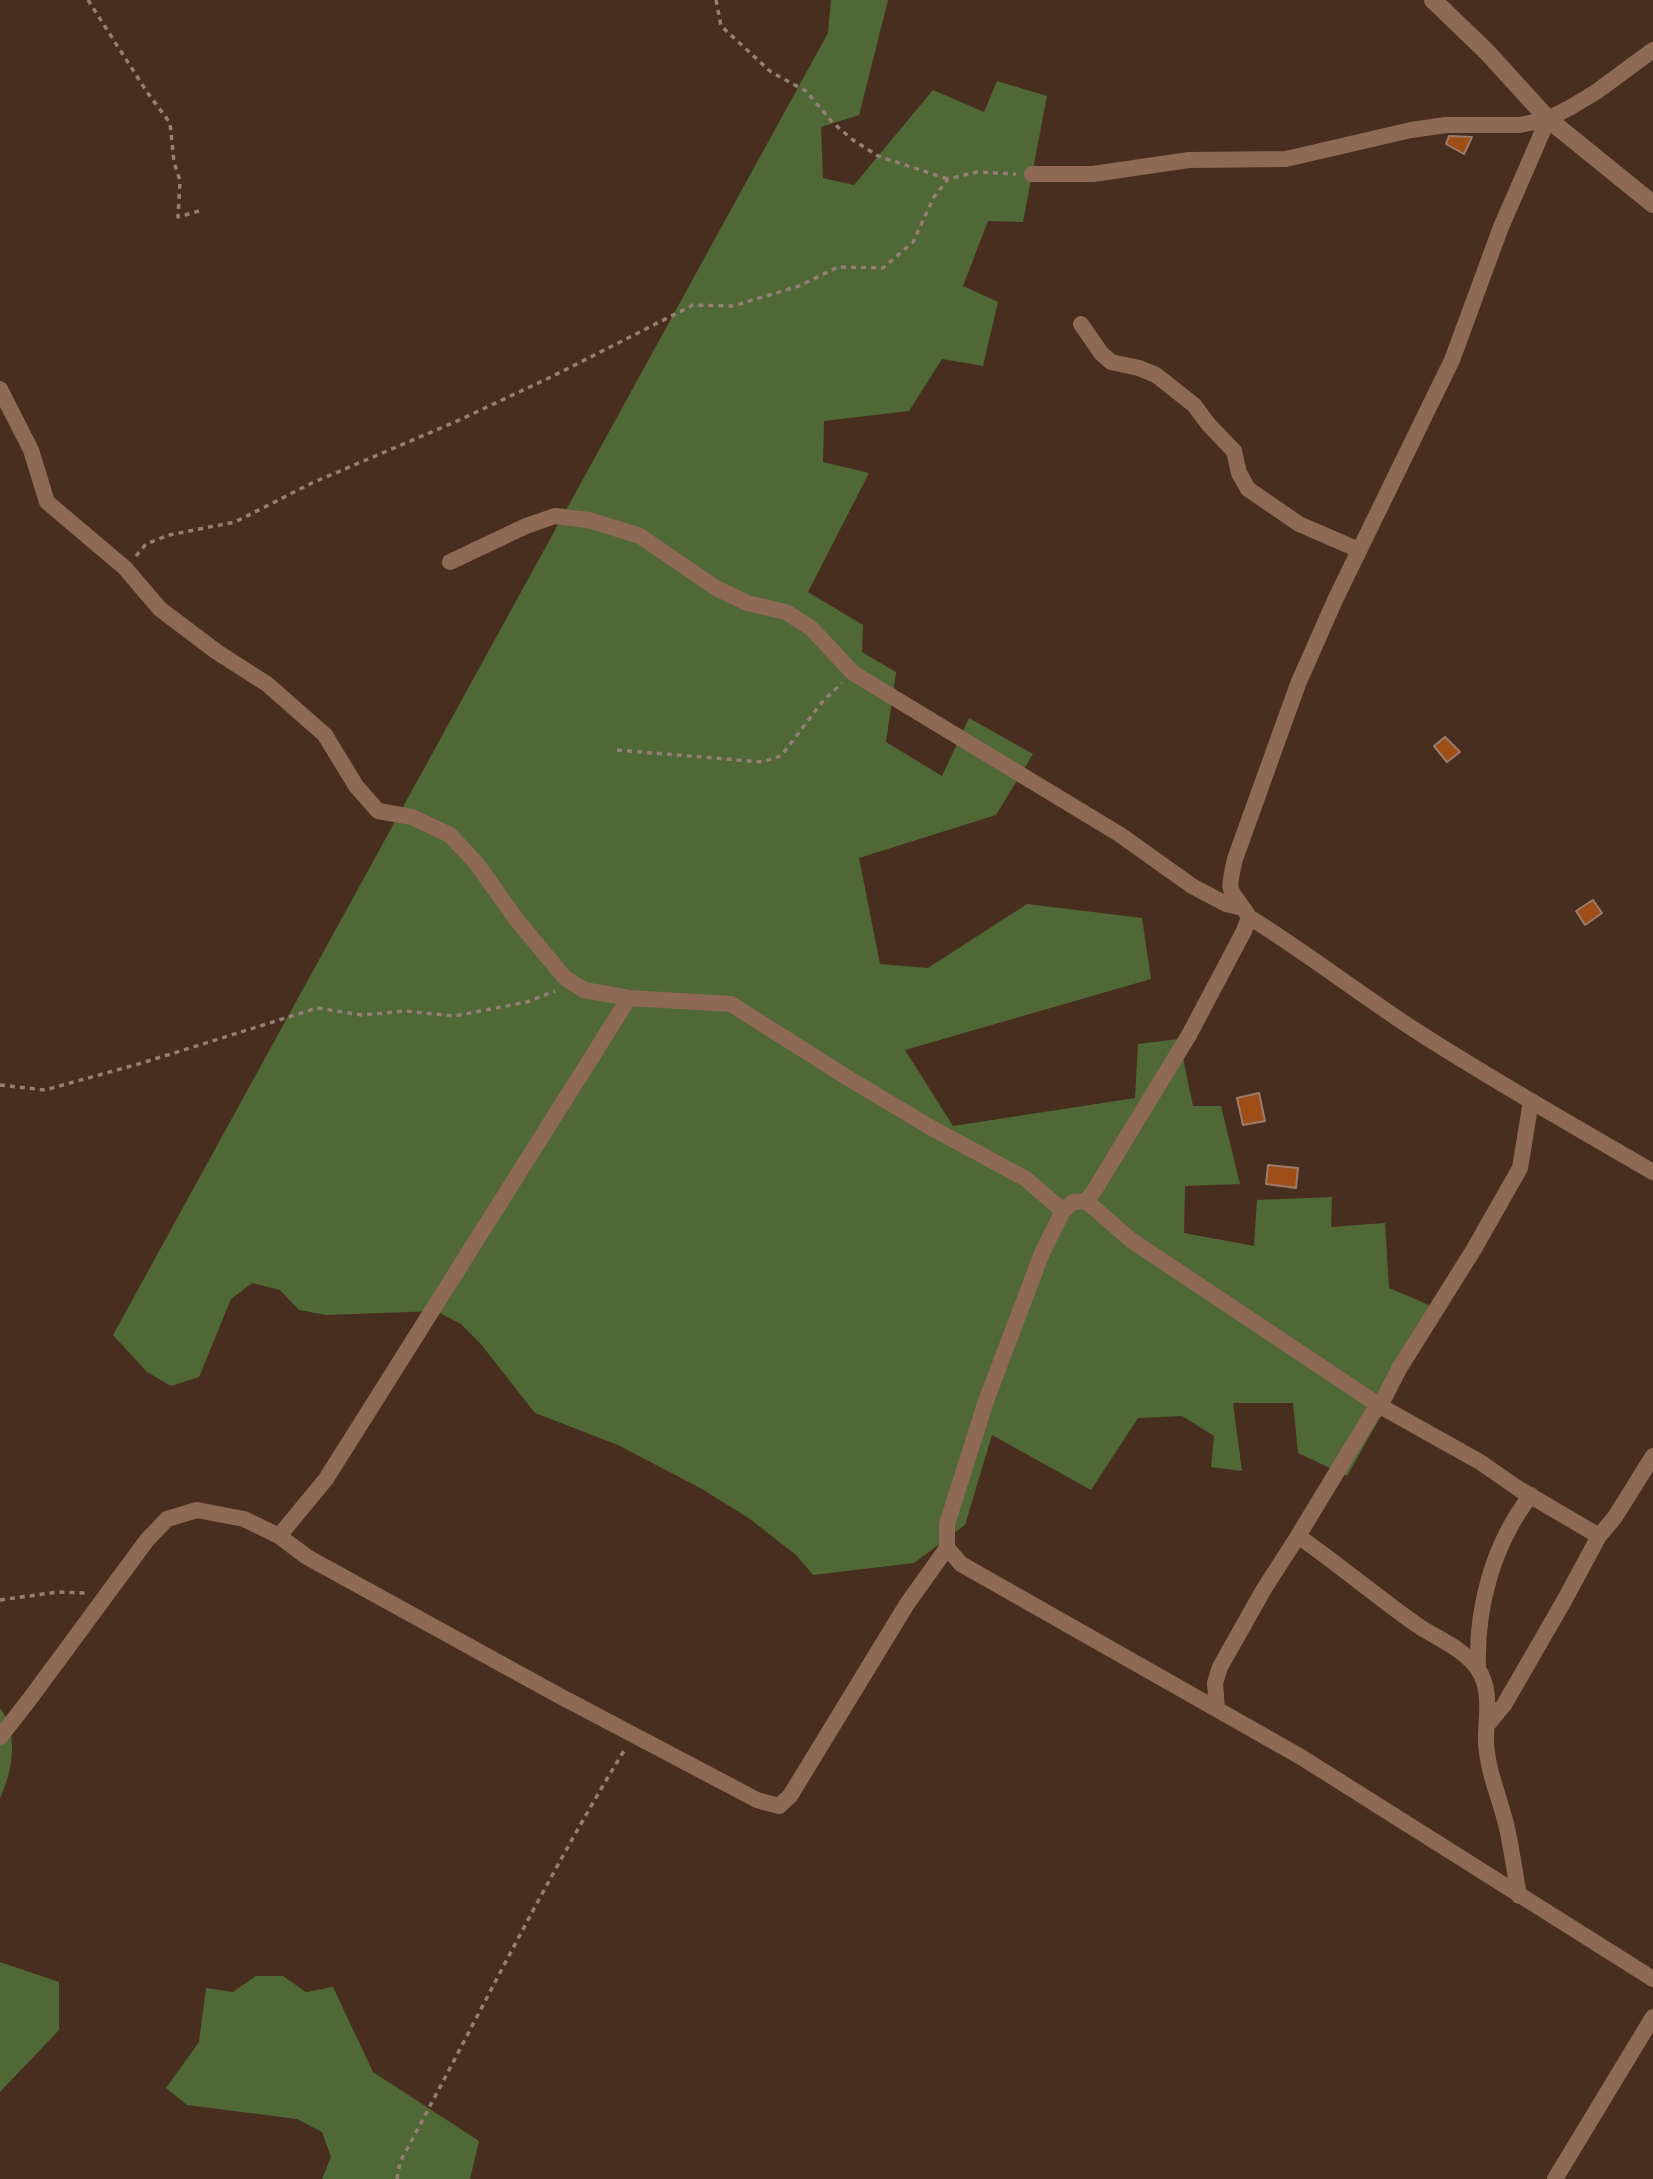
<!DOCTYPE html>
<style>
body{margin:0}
canvas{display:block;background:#482e1f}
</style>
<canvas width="1653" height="2179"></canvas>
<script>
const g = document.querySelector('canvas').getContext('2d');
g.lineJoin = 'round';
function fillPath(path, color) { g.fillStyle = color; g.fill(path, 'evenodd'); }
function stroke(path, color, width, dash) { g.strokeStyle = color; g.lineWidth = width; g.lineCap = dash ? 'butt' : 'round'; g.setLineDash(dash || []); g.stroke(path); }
const green = new Path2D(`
 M831,0h57l-29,115 -38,12 2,51 31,7 79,-95 51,22 13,-31 50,15 -24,126 -35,-1 -25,65 35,16 -15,64 -41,-7 -33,52 -85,10 -1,41 46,11 -61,119 55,33 -1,27 34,20 -10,70 56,34 27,-58 64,36 -37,61 -137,43 21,106 48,4 99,-64 115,14 9,61 -246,71 48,76 182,-28 3,-54 41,-5 14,67h28l19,78 -55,2 -1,47 70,13 3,-46 75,-3 -1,30 54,-4 4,65 52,22 -94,166 -49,-23 -5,-50h-60l9,68 -31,-4 3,-31 -32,-20 -44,2 -47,72 -99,-55 -27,90 -51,38 -101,12 -17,-20 -46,-36 -48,-30 -84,-44 -83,-32 -55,-70 -19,-19 -25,-13 -110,4 -27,-5 -19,-20 -28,-7 -21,16 -32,78 -28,9 -24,-14 -34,-37 715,-1302z
 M0,1708c19,24 13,63 0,90z
 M0,1962l59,20v48l-59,62z
 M256,1976h27l23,16 27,-5 40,85 106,69 -9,38h-148l9,-22 -9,-25 -25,-13 -110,-14 -21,-17 33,-46 7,-54 27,4z`);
const building = new Path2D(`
 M1449,136l23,1 -8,17 -18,-10z
 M1445,737l15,15 -13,10 -13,-16z
 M1593,900l9,13 -17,12 -9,-14z
 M1259,1093l6,28 -22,4 -6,-27z
 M1268,1165l30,3 -2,20 -30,-4z`);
const path = new Path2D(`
 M88,0l59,92 23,31 4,39 6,19 -2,36 21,-6
 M716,0l5,26 50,46 35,19 27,32 20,17 25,16 70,23
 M136,556l10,-12 23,-9 66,-13 77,-39 143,-61 96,-45 142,-72 40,1 66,-20 39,-19 45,1 30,-26 21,-45 14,-18 29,-7 39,2
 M617,750l145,12 19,-6 42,-55 19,-18
 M0,1085l45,5 97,-27 175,-55 45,7 43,-4 49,5 73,-14 28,-11
 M0,1600l58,-8 30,1
 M397,2179l3,-17c75,-138 143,-279 225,-413`);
const minor = new Path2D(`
 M1032,174h61l96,-14 97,-1 125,-29 35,-5h74l28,-6 23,-12 25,-15 57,-42
 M1081,324l20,29 10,9 28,6 17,7 38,30 15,20 25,26 5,22 9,16 51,35 60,26
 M0,389l31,61 16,52 78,66 35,41 57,43 50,32 58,51 31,51 22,25 34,6 38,18 27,29 39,55 49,59 19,12 45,8 102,6 117,74 82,49 96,52 37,32
 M450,562l76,-36 29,-10 34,4 51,16 76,52 31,15 39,9 25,16 42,45 266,161 73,52 34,18 17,4
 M1249,917c58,36 112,78 169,115 76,49 156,94 235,140
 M1086,1201l45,39 249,166 19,-37 75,-120 46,-81 11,-67
 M279,1536l47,-57 303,-481
 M1298,1536l74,-122 8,-8 100,56 39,27 80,47 16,-19 38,-61
 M947,1548l14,16 340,193 352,222
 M1478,1668c-2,-61 15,-124 53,-173
 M1217,1709l-2,-26 5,-16 44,-78 34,-53c40,28 78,60 119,89 19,13 46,23 60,43 14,18 10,46 9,67 -1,31 14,63 21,93 5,23 8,46 12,68
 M1489,1723l15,-18 60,-104 35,-65
 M0,1737l29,-37 118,-160 20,-21 30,-9 47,9 35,17 28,21 249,137 201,106 22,6 11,-10 117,-192 40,-56v-24l39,-123 56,-148 21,-42 10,-9 13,-1 8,-10 95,-156 55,-104 5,-14c-19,-31 -23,-19 -14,-58l63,-175 37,-84 117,-240 49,-133 47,-108
 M1555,2179l98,-162`);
const tertiary = new Path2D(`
 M1433,0l54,52 61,67 105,85`);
fillPath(green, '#4f6836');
fillPath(building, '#9e4e16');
stroke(building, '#9b7c6c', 2);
stroke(path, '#957e72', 3.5, [5, 5]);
stroke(minor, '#8e6955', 16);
stroke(tertiary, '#8e6955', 18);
</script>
